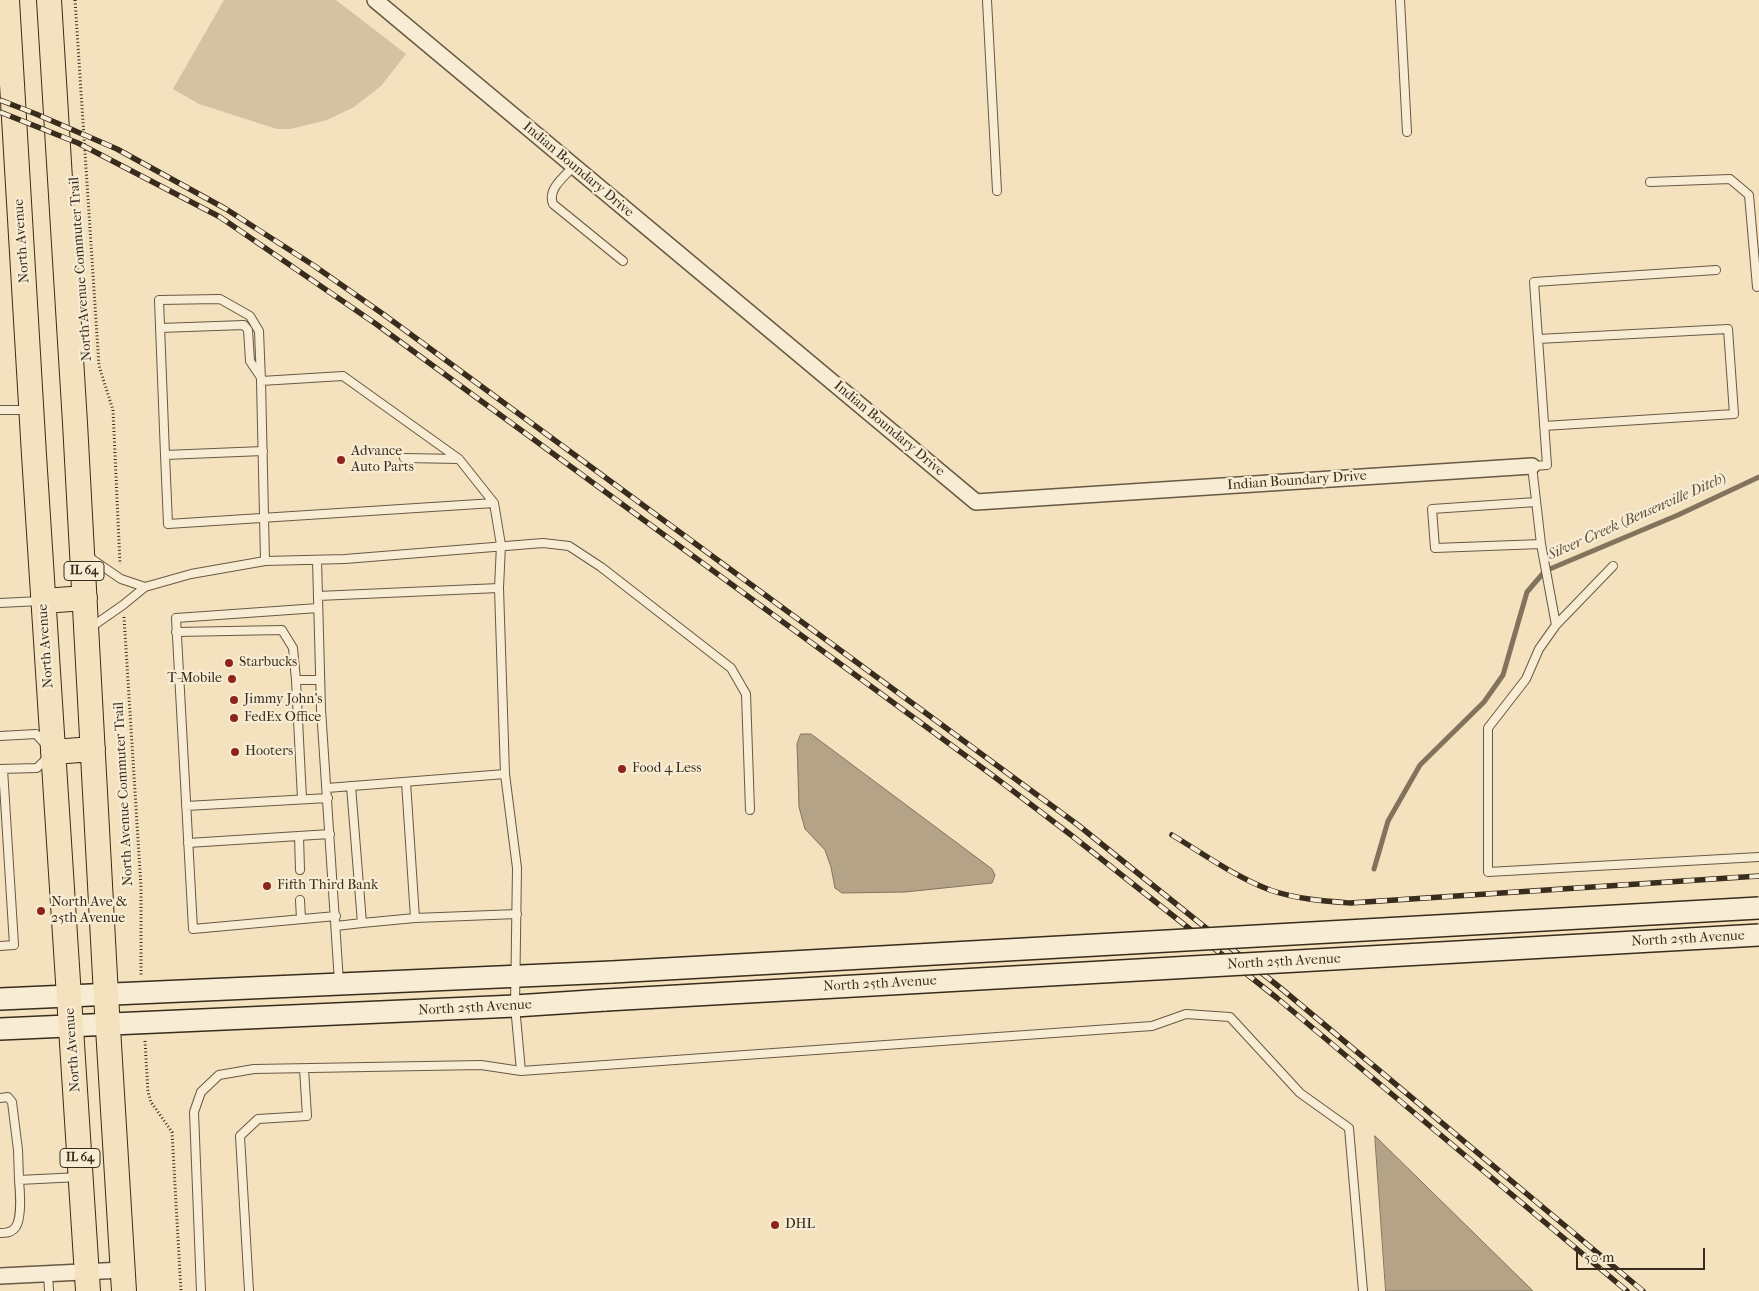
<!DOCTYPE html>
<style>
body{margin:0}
#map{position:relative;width:1759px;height:1291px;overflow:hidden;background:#f4e1bd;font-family:"IM FELL French Canon",serif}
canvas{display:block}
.scale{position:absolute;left:1576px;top:1248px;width:129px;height:22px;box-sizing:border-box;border:2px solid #382c1c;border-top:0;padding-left:6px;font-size:15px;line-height:18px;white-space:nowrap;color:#382c1c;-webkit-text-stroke:4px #f8ecd4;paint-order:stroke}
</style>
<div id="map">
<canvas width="1759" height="1291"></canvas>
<div class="scale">50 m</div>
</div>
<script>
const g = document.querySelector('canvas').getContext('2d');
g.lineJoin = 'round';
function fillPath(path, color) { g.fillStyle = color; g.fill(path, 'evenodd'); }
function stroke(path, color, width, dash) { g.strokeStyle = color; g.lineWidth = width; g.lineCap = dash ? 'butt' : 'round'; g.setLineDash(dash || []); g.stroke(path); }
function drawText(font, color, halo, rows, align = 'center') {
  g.font = font + ' "IM FELL French Canon",serif'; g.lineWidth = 4.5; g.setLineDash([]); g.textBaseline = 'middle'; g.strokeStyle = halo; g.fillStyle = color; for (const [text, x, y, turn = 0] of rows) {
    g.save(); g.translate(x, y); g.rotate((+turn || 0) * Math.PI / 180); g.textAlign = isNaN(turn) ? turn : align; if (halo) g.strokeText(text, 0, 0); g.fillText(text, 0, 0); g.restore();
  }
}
const green = new Path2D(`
 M224,0h112l70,54 -25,32 -27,21 -27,13 -37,9h-13l-78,-25 -26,-15z`);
const water = new Path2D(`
 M801,734h10l181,135 3,6 -3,8 -87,9 -63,1 -7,-5 -4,-21 -6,-17 -20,-21 -6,-22 -2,-63z
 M1375,1136l158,155h-147z`);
const stream = new Path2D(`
 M1374,869l14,-48 32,-56 64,-63 19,-27 24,-83 18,-21 133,-56 81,-38`);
const path = new Path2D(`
 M75,0l24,366 14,44 7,154
 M124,617l17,270v88
 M145,1041l3,51 3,10 21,30 9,159`);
const lane = new Path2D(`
 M987,0l10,191
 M1400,0l7,132
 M574,166c-10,11 -27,23 -21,38l70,57
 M1650,182l80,-3 19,16 8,92
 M160,328l84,-3 4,5 2,31 10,15
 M1538,339l190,-10 6,85 -190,12
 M0,410h27
 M263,451l-98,4 3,69 326,-21
 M165,455l-6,-155 61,-1 30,17 9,15 2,50
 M404,458l55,1
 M1536,502l-104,7 3,39 106,-4
 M86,555l35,24 24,8
 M317,560l4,149 18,273
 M265,561l-4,-180 82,-5 116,83 35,44 7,42 -2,43 6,186 12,94 -2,138 6,65 631,-45 34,-12 44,3 70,76 49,35 14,163
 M1613,566l-57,59 -17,24 -13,30 -38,49v144l271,-15
 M318,596l181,-8
 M0,603l40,-2
 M318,608l-142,10 17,311 143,-13
 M1556,625l-15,-81 -9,-78 15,-1 -13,-183 182,-12
 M90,628l33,-23 22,-18 46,-13 74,-13 80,-2 198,-16 26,3 32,21 130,101 15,26 4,116
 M176,632l106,-2 11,18 3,32 6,119
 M296,680h24
 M0,736l36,-2 12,13
 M0,769l37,-1 11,-11
 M406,782l9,136 102,-4
 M351,786l11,137 53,-5
 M327,788l178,-14
 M186,806l142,-8
 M299,836l1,34
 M188,843l142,-9
 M300,900l1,19
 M336,926l26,-3
 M0,946l14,-1 -11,-176
 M0,1098l8,-1 4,5 6,48 1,30 60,-3
 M0,1233c5,0 11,0 15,-5 7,-8 5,-37 4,-48
 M48,1274l1,17
 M201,1291l-7,-179 7,-20 18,-17 35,-6 227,-4 40,6
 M249,1291l-9,-155 18,-17 49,-3 -3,-47`);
const street = new Path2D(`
 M375,0l601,502 556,-36
 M0,1276l123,-6`);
const secondary = new Path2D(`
 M0,999l612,-27
 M0,1029l515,-23 91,-6`);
const primary = new Path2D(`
 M7,0l27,455 54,836
 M49,0l26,423 31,572 18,296
 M43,601l42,-3
 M53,752l40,-3`);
const rail = new Path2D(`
 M0,100l36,14 81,35 109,60 87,56 70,49 695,511 205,165 360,301
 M0,112l78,31 142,74 156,107 616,451 79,60 206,163 350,293
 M1172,835c32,19 63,42 98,55 26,9 54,11 80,13l409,-27`);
const secondaryBridge = new Path2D(`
 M612,972l1147,-64
 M606,1000l1153,-65`);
const markers = [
 [341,460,5,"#8f2418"],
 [229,663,5,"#8f2418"],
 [232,679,5,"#8f2418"],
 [234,700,5,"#8f2418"],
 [234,718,5,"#8f2418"],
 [235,752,5,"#8f2418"],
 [622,769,5,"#8f2418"],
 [267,886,5,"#8f2418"],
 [41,911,5,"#8f2418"],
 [775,1225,5,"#8f2418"]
];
const shields = [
 [84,571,40],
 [80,1158,40]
];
const shieldNames = [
 ["IL 64",84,571],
 ["IL 64",80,1158]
];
const streetNames = [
 ["Indian Boundary Drive",578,170,40],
 ["North Avenue",22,241,-94],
 ["North Avenue Commuter Trail",81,269,-94],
 ["Indian Boundary Drive",889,429,40],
 ["Indian Boundary Drive",1297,481,-4],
 ["North Avenue",46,646,-94],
 ["North Avenue Commuter Trail",124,794,-93],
 ["North 25th Avenue",1688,939,-3],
 ["North 25th Avenue",1284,962,-3],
 ["North 25th Avenue",880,984,-3],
 ["North 25th Avenue",475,1008,-3],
 ["North Avenue",73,1050,-94]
];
const poiNames = [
 ["Advance",351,452],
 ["Auto Parts",351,468],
 ["Starbucks",239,663],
 ["T-Mobile",222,679,"right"],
 ["Jimmy John's",244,700],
 ["FedEx Office",244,718],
 ["Hooters",245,752],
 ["Food 4 Less",632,769],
 ["Fifth Third Bank",277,886],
 ["North Ave &",51,903],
 ["25th Avenue",51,919],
 ["DHL",785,1225]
];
const waterNames = [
 ["Silver Creek (Bensenville Ditch)",1637,517,-24]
];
fillPath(green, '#d4c2a2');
fillPath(water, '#b4a386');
stroke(water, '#82735c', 1);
stroke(stream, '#82735c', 5);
stroke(lane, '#675944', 10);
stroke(street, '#675944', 18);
stroke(secondary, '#382c1c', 24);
stroke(primary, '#382c1c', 26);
stroke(path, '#382c1c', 3, [1, 2.5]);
stroke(lane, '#f8ecd4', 8);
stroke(street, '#f8ecd4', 15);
stroke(secondary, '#f8ecd4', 21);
stroke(primary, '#f4e1bd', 24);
stroke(rail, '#382c1c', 5.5);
stroke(rail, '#f8ecd4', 4, [11]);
stroke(secondaryBridge, '#382c1c', 24, []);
stroke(secondaryBridge, '#f8ecd4', 21);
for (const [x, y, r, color] of markers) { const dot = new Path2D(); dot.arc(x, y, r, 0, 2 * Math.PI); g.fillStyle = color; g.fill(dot); stroke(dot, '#f8ecd4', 2); }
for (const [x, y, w] of shields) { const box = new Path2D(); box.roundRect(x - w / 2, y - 9.5, w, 19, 4); g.fillStyle = '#f8ecd4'; g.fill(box); stroke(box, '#382c1c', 1); }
drawText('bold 12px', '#382c1c', null, shieldNames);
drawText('14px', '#382c1c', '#f8ecd4', streetNames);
drawText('14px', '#382c1c', '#f8ecd4', poiNames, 'left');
drawText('italic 15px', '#5d503c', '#f8ecd4', waterNames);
</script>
